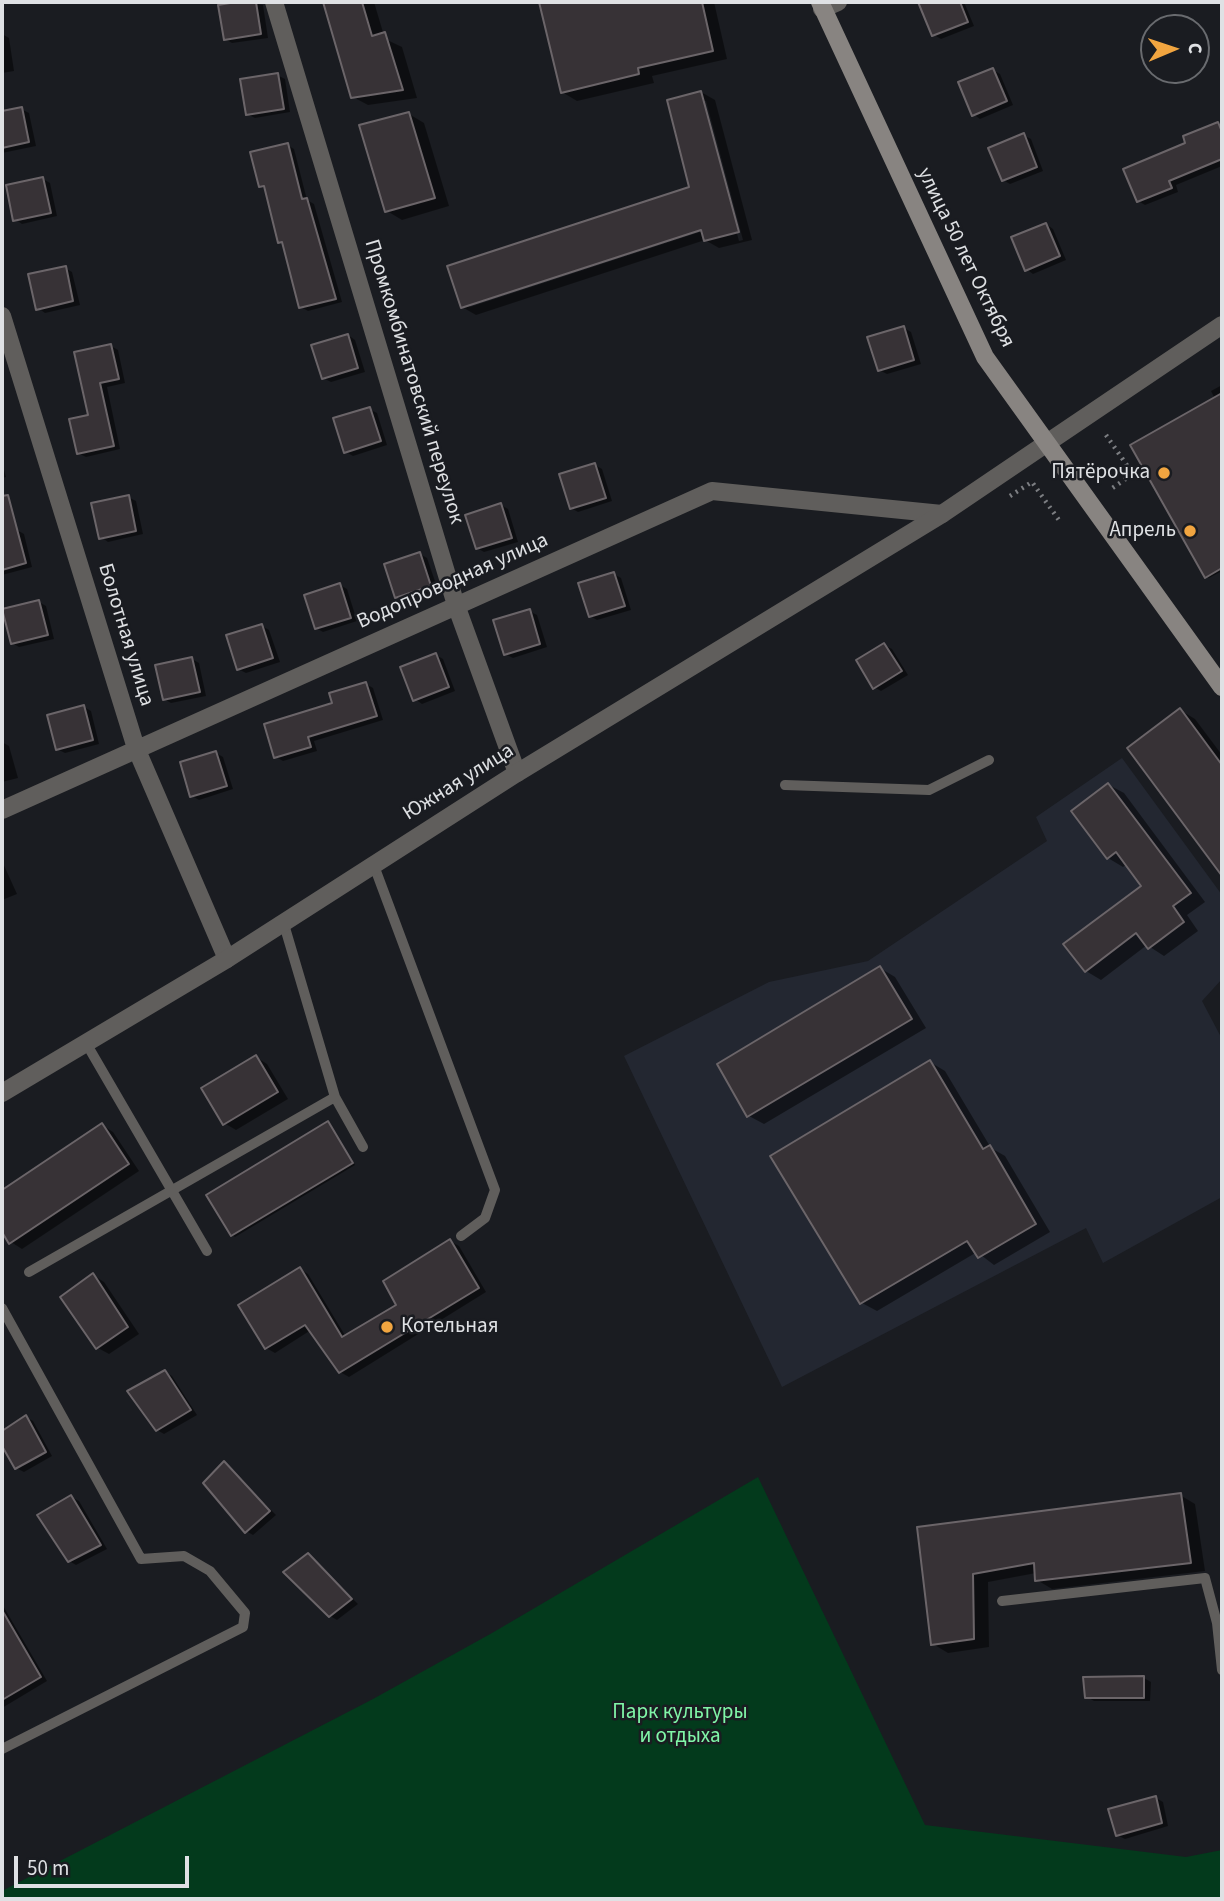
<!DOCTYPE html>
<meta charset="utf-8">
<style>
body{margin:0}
#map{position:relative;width:1224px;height:1901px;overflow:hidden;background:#1a1c21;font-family:"Source Sans 3",sans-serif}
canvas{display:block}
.frame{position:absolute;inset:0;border:4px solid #dfe1e4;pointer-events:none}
.north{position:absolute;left:1140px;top:14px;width:70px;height:70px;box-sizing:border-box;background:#1a1c21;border:2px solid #696b6f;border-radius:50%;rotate:88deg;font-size:19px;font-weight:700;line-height:28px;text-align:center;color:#dfe1e4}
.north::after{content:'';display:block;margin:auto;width:24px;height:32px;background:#f1a540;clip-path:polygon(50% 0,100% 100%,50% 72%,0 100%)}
.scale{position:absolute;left:14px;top:1856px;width:175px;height:32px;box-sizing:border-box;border:4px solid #dfe1e4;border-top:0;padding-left:9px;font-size:21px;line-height:24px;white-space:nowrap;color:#dfe1e4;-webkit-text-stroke:5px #1a1c21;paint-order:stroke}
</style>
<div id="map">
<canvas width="1224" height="1901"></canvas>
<div class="frame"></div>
<div class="north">С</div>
<div class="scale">50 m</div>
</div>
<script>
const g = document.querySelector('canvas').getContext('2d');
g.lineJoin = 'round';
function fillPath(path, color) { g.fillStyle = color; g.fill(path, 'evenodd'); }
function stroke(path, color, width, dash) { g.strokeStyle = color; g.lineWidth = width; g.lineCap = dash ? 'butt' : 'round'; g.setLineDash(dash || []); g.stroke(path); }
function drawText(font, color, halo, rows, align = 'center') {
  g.font = font + ' "Source Sans 3",sans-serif'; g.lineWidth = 5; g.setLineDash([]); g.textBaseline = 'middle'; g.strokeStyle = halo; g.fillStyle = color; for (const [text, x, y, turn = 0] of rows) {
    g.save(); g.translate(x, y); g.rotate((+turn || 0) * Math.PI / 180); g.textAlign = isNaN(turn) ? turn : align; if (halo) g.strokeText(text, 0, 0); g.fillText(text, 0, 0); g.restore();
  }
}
const built = new Path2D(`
 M1122,758l100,137v84l-20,22 20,38v158l-119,66 -17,-35 -304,159 -158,-331 145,-74 99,-21 179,-120 -11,-24z`);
const green = new Path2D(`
 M758,1477l167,348 261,32 36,-7v49h-1220v-8l371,-192 119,-66z`);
const shadow = new Path2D(`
 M247,2l16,3 5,33 -36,5 -7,-4 -5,-33z
 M325,2h49l11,37 17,8 15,51 -49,7 -15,-8z
 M541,2h173l13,57 -75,17 2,7 -77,18 -15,-9z
 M926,2h38l10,24 -33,13 -7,-4 -13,-31z
 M2,34l7,4 5,33 -12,2z
 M993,70l7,4 13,31 -33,14 -7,-5z
 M277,75l8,4 5,33 -35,6 -8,-4z
 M701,92l14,8 37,140 -33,8 -14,-8 -229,75 -14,-8 229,-119zM702,101h4l37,139 -4,1zM708,226l1,3 -239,78v-4z
 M21,109l8,4 7,33 -34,7v-40z
 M409,114l15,9 25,83 -47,14 -15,-9z
 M1218,124l4,2v40l-46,19 2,7 -33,13 -7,-4 50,-57z
 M1023,135l8,4 12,32 -33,13 -7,-4z
 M287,145l7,4 13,51 7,4 28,98 -34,9 -7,-4 -17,-63 -4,-3 -15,-52 -4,-3z
 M43,179l7,4 7,33 -35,8 -7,-5z
 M1046,224l7,5 13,31 -33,14 -7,-5z
 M65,268l7,4 8,33 -35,8 -7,-5z
 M904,328l7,4 10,32 -34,10 -8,-4z
 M348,335l7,5 10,32 -34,10 -8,-4z
 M111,346l7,4 7,33 -18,4 13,62 -34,8 -8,-4z
 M1222,385v186l-13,7 -3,-2 9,-177 -4,-8z
 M369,409l8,4 10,32 -34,11 -7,-4z
 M2,463l4,14 -4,1z
 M595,465l7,4 10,32 -34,11 -7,-4z
 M128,497l8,4 7,33 -35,8 -7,-5z
 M501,505l7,4 10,33 -34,10 -7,-4z
 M17,530l7,4 8,33 -30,8v-41z
 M420,554l7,4 11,32 -34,11 -8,-4z
 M614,574l7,4 10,32 -34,10 -7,-4z
 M340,585l7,4 10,32 -34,11 -7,-4z
 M39,602l7,4 8,33 -35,8 -7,-4z
 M529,611l8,4 10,32 -34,11 -8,-4z
 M262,626l7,4 11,32 -34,11 -8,-4z
 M884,645l8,4 16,26 -27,16 -7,-4z
 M436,655l7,4 12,32 -33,13 -7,-5z
 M192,659l7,4 7,33 -35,7 -7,-4z
 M366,684l7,4 10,32 -69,21 3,10 -34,10 -7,-4 59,-53z
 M84,707l7,4 8,33 -34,9 -8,-4z
 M1180,710l15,9 27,36v118l-93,-124z
 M2,742l7,4 9,32 -16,4z
 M216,753l7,4 10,32 -34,11 -7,-4z
 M1109,785l15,8 81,109 -18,13 11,16 -34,25 -17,-11 -46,35 -15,-9 57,-85 -16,-22 -4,3 -15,-9z
 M2,861l15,33 -15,6z
 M880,968l15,9 31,51 -162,96 -15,-8z
 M256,1057l11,7 21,35 -52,31 -12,-7z
 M930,1062l15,9 46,77 14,8 45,76 -56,33 -17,-13 -100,59 -15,-8z
 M328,1124l27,41 -120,72 -3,-2z
 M102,1125l11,7 26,39 -117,78 -11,-7 -9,-13v-37z
 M450,1241l9,5 27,46 -137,85 -9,-5 -29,-42 -36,23 -9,-5 34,-79 8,5 38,63 53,-32z
 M93,1275l11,7 35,52 -30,20 -11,-6 -36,-51z
 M165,1372l7,4 25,39 -33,19 -7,-4z
 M26,1417l7,4 19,35 -28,16 -8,-4 -14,-26v-9z
 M224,1463l52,52 -23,20 -7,-4z
 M1180,1495l15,9 10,67 -153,18 -15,-9 -1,-7 -48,9 1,65 -41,6 -15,-9 -14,-116z
 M71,1497l8,4 28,48 -31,16 -7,-4z
 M308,1555l50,49 -21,16 -7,-4z
 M2,1604l45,77 -45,27z
 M1144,1678l7,4 -1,19h-56l-7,-4z
 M1156,1798l7,4 5,24 -43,13 -8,-4z`);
const building = new Path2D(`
 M236,2h20l5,32 -37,6 -6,-35z
 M323,2h39l10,34 13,-4 18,58 -52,8z
 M539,2h163l11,49 -75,17 1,6 -78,19z
 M918,2h42l8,20 -36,14z
 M993,68l14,33 -35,15 -14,-34z
 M278,73l6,36 -38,6 -6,-36z
 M701,91l38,141 -35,9 -3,-11 -240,78 -14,-42 242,-79 -22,-87z
 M22,107l7,35 -27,6v-37z
 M409,112l26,86 -50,14 -26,-87z
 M1218,122l4,10v27l-53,22 3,7 -35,14 -14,-33 62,-26 -2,-7z
 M1024,133l13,34 -35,14 -14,-33z
 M288,143l14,56 5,-1 29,101 -37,9 -17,-66 -4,1 -14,-57 -5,1 -9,-35z
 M43,177l8,36 -38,8 -7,-36z
 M1046,223l14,33 -35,15 -14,-34z
 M66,266l7,35 -37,9 -8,-36z
 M904,326l10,34 -36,11 -11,-34z
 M348,334l10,34 -36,11 -11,-34z
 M111,344l8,35 -19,4 14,63 -37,8 -8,-35 19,-4 -14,-63z
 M1222,393v175l-17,10 -75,-133z
 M370,407l11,34 -37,12 -11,-35z
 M595,463l11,35 -36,11 -11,-35z
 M8,495l18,68 -24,7v-74z
 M129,495l7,36 -37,8 -8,-36z
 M501,503l11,35 -36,11 -11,-34z
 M420,552l11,34 -36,12 -11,-34z
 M614,572l11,34 -36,11 -11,-34z
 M340,583l11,35 -36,11 -11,-34z
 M39,600l9,35 -37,9 -9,-35z
 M530,609l10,35 -36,11 -11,-35z
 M262,624l11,34 -36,12 -11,-35z
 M884,643l18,28 -29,18 -17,-29z
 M436,653l13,34 -36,14 -13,-34z
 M192,657l8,35 -37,8 -8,-35z
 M366,682l11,34 -69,21 3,10 -37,11 -10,-34 68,-21 -3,-10z
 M84,705l9,35 -37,10 -9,-35z
 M1180,708l42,57v111l-95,-128z
 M216,751l11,35 -37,11 -10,-35z
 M1108,783l83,110 -18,13 11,16 -36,27 -12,-16 -51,39 -22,-28 78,-58 -25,-34 -9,7 -36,-48z
 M880,966l32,53 -165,98 -30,-53z
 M256,1055l22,37 -55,33 -22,-37z
 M930,1060l53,89 7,-4 46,79 -58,34 -11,-17 -107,63 -90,-148z
 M328,1121l25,42 -122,73 -25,-41z
 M102,1123l27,41 -120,80 -7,-12v-42z
 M450,1239l29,49 -140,85 -34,-48 -40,24 -27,-44 62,-38 42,70 54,-32 -13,-24z
 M93,1273l35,54 -32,22 -36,-52z
 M165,1370l26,40 -35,21 -29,-40z
 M26,1415l20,37 -31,17 -13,-23v-15z
 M224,1461l46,50 -25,22 -42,-50z
 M1181,1493l10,70 -156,18 -1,-18 -61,11 1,65 -43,6 -14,-118z
 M71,1495l30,50 -33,17 -31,-47z
 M308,1553l44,46 -23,18 -46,-45z
 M2,1610l39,67 -39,23z
 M1144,1676v22h-59l-2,-21z
 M1156,1796l6,27 -46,13 -8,-27z`);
const path = new Path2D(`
 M1106,435l27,39 -22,15
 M1010,496l22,-14 29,41`);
const service = new Path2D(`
 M785,785l144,5 60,-30
 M373,863l122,327 -10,28 -24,18
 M283,921l52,176 28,50
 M86,1043l121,208
 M29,1272l306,-175
 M2,1308l139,251 43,-3 26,15 35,42 -2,14 -241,122
 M1002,1601l203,-23 12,45 5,47`);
const minor = new Path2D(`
 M274,2l182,603 61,168
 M822,9l16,-7
 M2,316l134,432 91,211
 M1047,443l175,-118
 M2,810l710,-319 230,23`);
const tertiary = new Path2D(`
 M2,1093l225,-134 290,-186 425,-259 105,-71`);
const secondary = new Path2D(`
 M820,2l165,355 237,330`);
const markers = [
 [1164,473,7,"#f1a540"],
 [1190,531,7,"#f1a540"],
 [387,1327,7,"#f1a540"]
];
const streetNames = [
 ["улица 50 лет Октября",965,258,64],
 ["Промкомбинатовский переулок",413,382,73],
 ["Водопроводная улица",453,582,-24],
 ["Болотная улица",125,635,73],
 ["Южная улица",459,783,-32]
];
const poiNames = [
 ["Пятёрочка",1150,473],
 ["Апрель",1176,531],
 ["Котельная",401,1327,"left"]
];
const parkNames = [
 ["Парк культуры",680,1713],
 ["и отдыха",680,1737]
];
fillPath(built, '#232731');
fillPath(green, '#033a1c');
fillPath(shadow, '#0007');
fillPath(building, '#373236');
stroke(building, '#6b6569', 2);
stroke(path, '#7c7e82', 4.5, [2, 5]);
stroke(service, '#605e5c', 10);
stroke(minor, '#605e5c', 18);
stroke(tertiary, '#605e5c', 18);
stroke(secondary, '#888481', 18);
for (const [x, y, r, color] of markers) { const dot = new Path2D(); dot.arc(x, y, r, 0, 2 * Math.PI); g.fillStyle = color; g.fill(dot); stroke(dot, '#1a1c21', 2.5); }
drawText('21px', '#dfe1e4', '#1a1c21', streetNames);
drawText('21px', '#dfe1e4', '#1a1c21', poiNames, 'right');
drawText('21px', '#80f6a8', '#1a1c21', parkNames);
</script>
